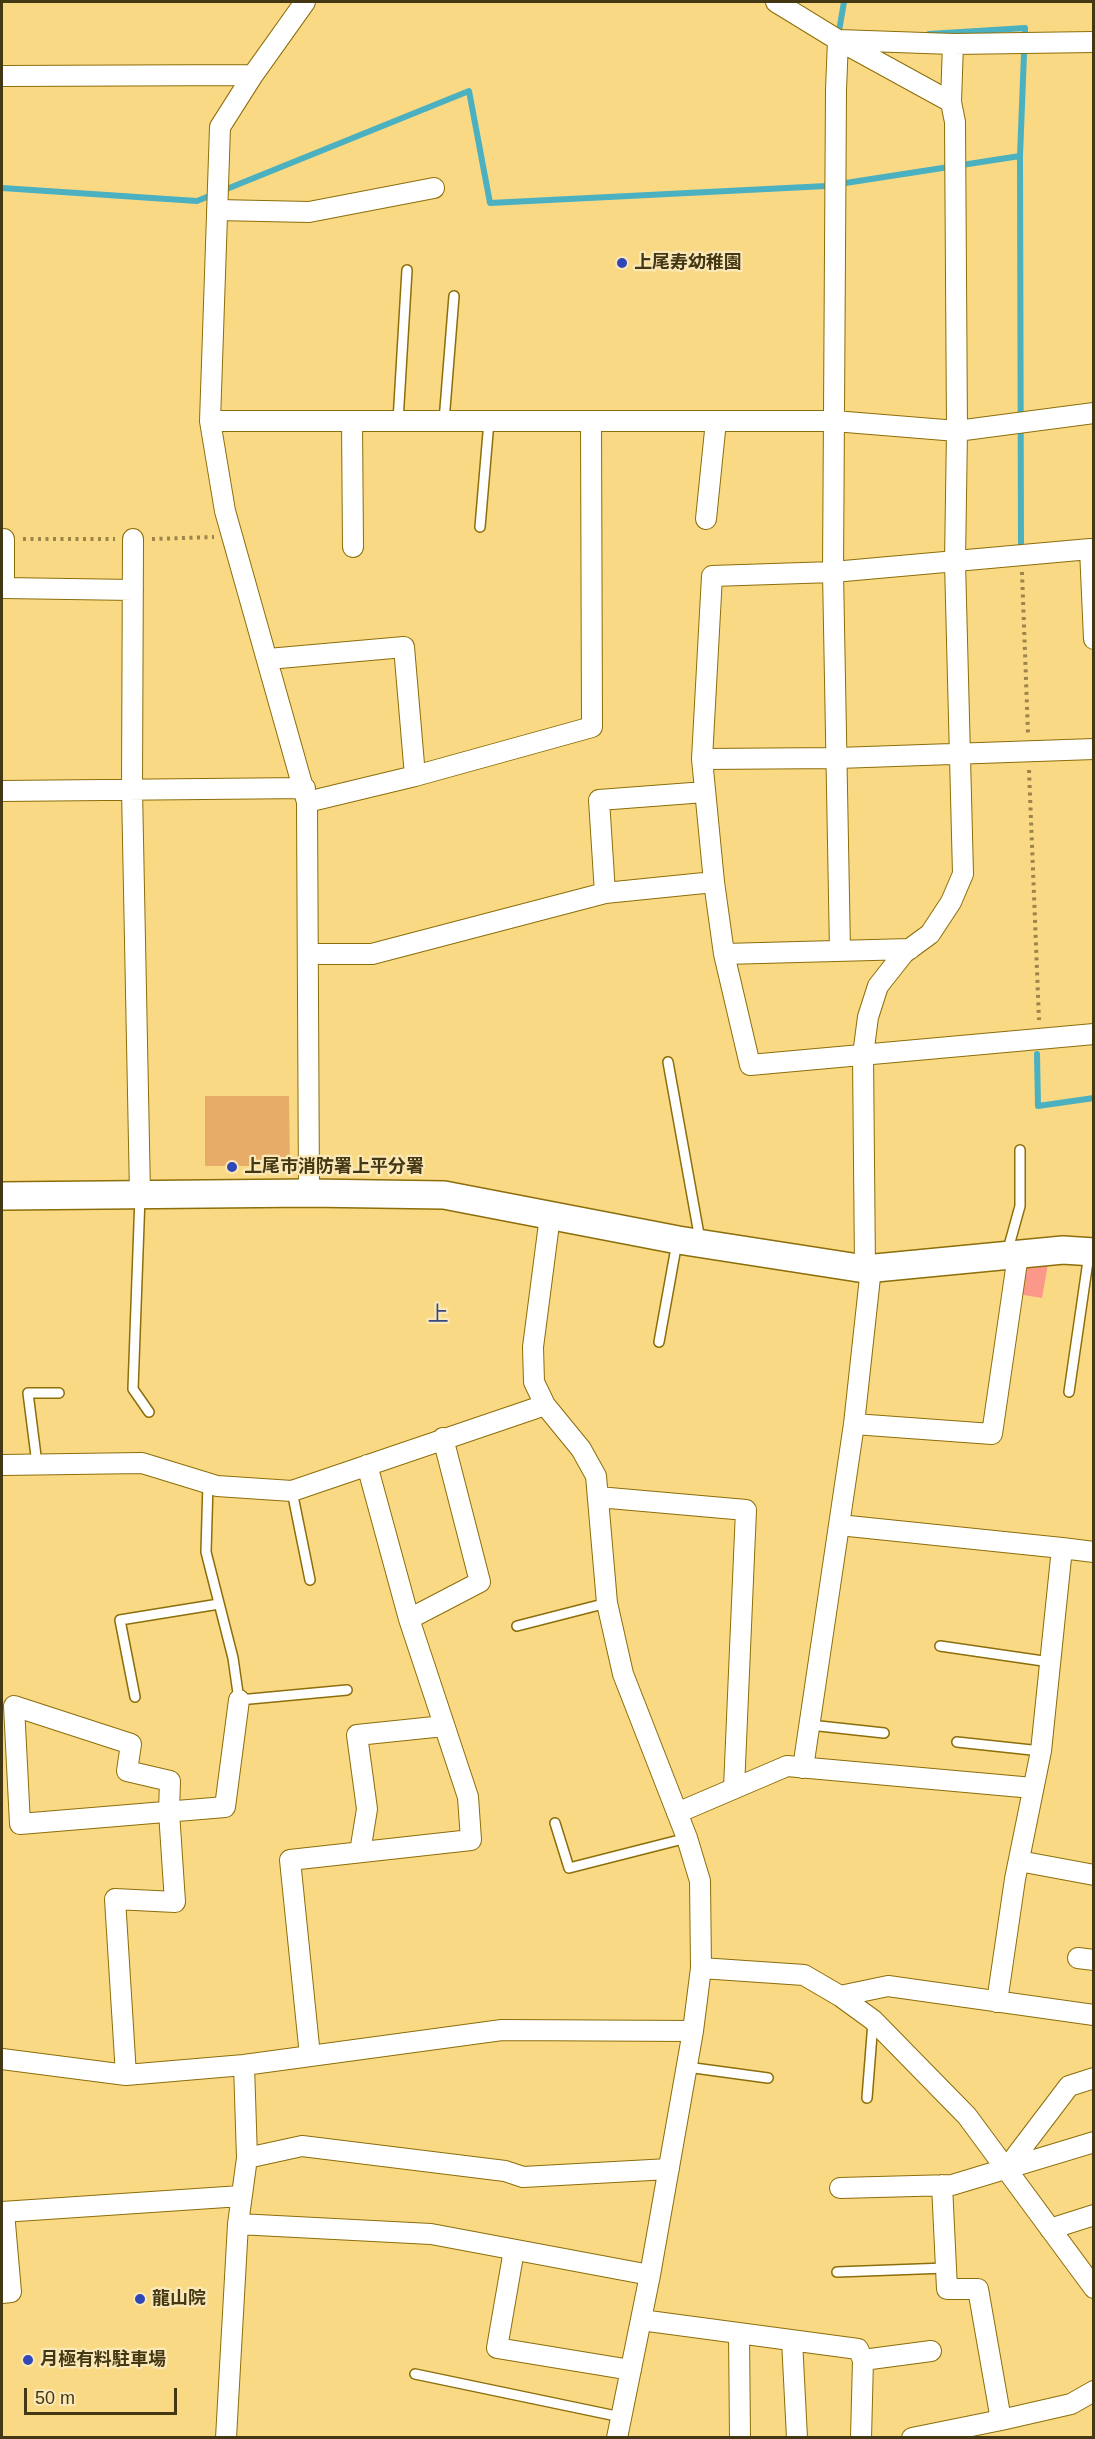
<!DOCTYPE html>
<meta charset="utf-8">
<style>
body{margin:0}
#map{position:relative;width:1095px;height:2439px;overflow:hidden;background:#fad985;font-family:Helvetica,sans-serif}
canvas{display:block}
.frame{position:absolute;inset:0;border:3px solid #443713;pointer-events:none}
.scale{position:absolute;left:24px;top:2388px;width:153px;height:27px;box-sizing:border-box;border:3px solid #443713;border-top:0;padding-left:8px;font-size:18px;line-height:21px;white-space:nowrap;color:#443713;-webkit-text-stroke:4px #fbe8b8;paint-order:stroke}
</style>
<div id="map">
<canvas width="1095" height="2439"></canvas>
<div class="frame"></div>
<div class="scale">50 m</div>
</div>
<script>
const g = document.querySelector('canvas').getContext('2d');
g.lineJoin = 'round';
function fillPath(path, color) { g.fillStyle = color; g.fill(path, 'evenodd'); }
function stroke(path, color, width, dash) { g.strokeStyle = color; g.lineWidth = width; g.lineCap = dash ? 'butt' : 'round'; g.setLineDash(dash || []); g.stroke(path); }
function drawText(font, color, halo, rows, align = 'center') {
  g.font = font + ' Helvetica,"Noto Sans JP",sans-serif'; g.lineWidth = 4.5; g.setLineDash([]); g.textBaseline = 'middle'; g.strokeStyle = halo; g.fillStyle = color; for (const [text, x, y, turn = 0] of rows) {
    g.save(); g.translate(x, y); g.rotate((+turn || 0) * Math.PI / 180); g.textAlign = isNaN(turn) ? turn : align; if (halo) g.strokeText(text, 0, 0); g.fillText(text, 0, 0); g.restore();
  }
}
const green = new Path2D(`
 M1050,1252l-8,46 -31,-5 7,-38z`);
const stream = new Path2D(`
 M929,34l96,-6 -5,128 1,396
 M838,37l6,-35
 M2,188l195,13 272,-110 21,112 336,-17 194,-30
 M1037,1054l1,52 56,-8`);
const building = new Path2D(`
 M205,1096h84l1,70h-85z`);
const path = new Path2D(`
 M23,539h92
 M152,539l62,-2
 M1022,572l6,161
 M1029,770l10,250`);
const lane = new Path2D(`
 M398,421l9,-151
 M444,421l10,-125
 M480,527l9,-106
 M668,1062l32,178
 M140,1196l-7,193 16,23
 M1007,1253l13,-47v-56
 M659,1342l18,-100
 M1069,1392l20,-138
 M37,1464l-9,-71h31
 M208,1483l-2,69 27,106 6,42 108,-10
 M292,1491l18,89
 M517,1626l90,-23
 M940,1646l110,16
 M135,1697l-15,-77 99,-16
 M810,1725l74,8
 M957,1742l84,9
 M555,1823l14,45 118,-30
 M687,2067l81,11
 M867,2098l6,-76
 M837,2272l109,-4
 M415,2374l206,43`);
const street = new Path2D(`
 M305,2l-52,73 -33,52 -10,294 15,90 82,291 2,391
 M776,2l62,38 113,62 4,20 2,309 -2,131 8,312 -12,28 -21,32 -26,19 -26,33 -10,31 -5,38 2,214
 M2,76l251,-1
 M951,102l2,-58
 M217,210l92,2 125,-24
 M210,421h624l123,10 137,-18
 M352,421l1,126
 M706,519l10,-98
 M4,539v49l129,2
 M133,539l-1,250 8,405
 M1090,549l-257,23 -121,4 -10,183 12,123 10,72 26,111 344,-31
 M1090,549l4,90
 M268,659l136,-12 11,129
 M702,759l136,-1 256,-9
 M2,791l303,-3
 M307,802l108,-26 177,-49 -1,-306
 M605,893l-6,-93 106,-8
 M840,951l-7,-379 3,-482 2,-50 115,4 141,-2
 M308,954h64l233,-61 109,-11
 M724,954l186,-5
 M550,1216l-17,131 1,35 11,23 36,44 15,27 11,127 16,71 64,164 13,43 1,87 -8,63 -43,244 -33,163
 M854,1424l138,10 26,-179
 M2,1465l140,-2 75,23 75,5 253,-86
 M598,1497l148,13 -12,278
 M839,1525l223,23
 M409,1619l71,-37 -37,-144
 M803,1768l51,-344 17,-156
 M677,1813l110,-47 246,22
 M360,1852l7,-43 -10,-74 87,-9
 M1019,1861l75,14
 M1078,1958l16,2
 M701,1968l103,7 36,21 33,24 94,96 127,172
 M840,1996l48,-10 206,29
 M997,2002l18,-123 26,-128 21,-203 32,4
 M310,2056l-20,-196 181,-20 -3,-43 -59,-178 -42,-154
 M2,2059l124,16 118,-10 258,-35 191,1
 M126,2075l-11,-176 60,3 -6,-90 1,-31 -43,-10 4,-27 -117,-38 6,118 205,-17 14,-107
 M247,2158l55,-12 203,25 18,6 146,-8
 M1006,2169l63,-83 25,-8
 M942,2185l5,104h31l23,131 70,-16 23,-13
 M840,2188l112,-3 142,-43
 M2,2212l239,-16
 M238,2224l193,10 219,41
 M1050,2229l44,-14
 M514,2250l-17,98 134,22
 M2,2293l9,-1 -7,-80
 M641,2320l217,29 5,11 68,-9
 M739,2333l1,105
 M792,2340l5,98
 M226,2438l12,-214 9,-66 -3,-93
 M861,2438l2,-78
 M912,2438l89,-18`);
const secondary = new Path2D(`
 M2,1196l307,-3 135,2 234,45 187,29 198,-19 31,2`);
const markers = [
 [622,263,6,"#3047b8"],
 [232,1167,6,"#3047b8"],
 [140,2299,6,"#3047b8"],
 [28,2360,6,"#3047b8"]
];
const poiNames = [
 ["上尾寿幼稚園",634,263],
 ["上尾市消防署上平分署",244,1167],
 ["龍山院",152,2299],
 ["月極有料駐車場",40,2360]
];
const quarterNames = [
 ["上",438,1315]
];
fillPath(green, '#fc988a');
stroke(stream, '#4bb0c0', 6);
fillPath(building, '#e7ac68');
stroke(lane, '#8c6e0a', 12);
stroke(street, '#8c6e0a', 22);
stroke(secondary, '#8c6e0a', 30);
stroke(path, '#9c854a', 4, [3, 4.5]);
stroke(lane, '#fff', 9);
stroke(street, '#fff', 20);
stroke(secondary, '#fff', 27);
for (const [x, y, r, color] of markers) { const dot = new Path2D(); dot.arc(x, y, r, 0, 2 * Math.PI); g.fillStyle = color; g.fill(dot); stroke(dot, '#fbe8b8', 2); }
drawText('bold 18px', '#443713', '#fbe8b8', poiNames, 'left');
drawText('21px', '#374983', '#fbe8b8', quarterNames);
</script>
